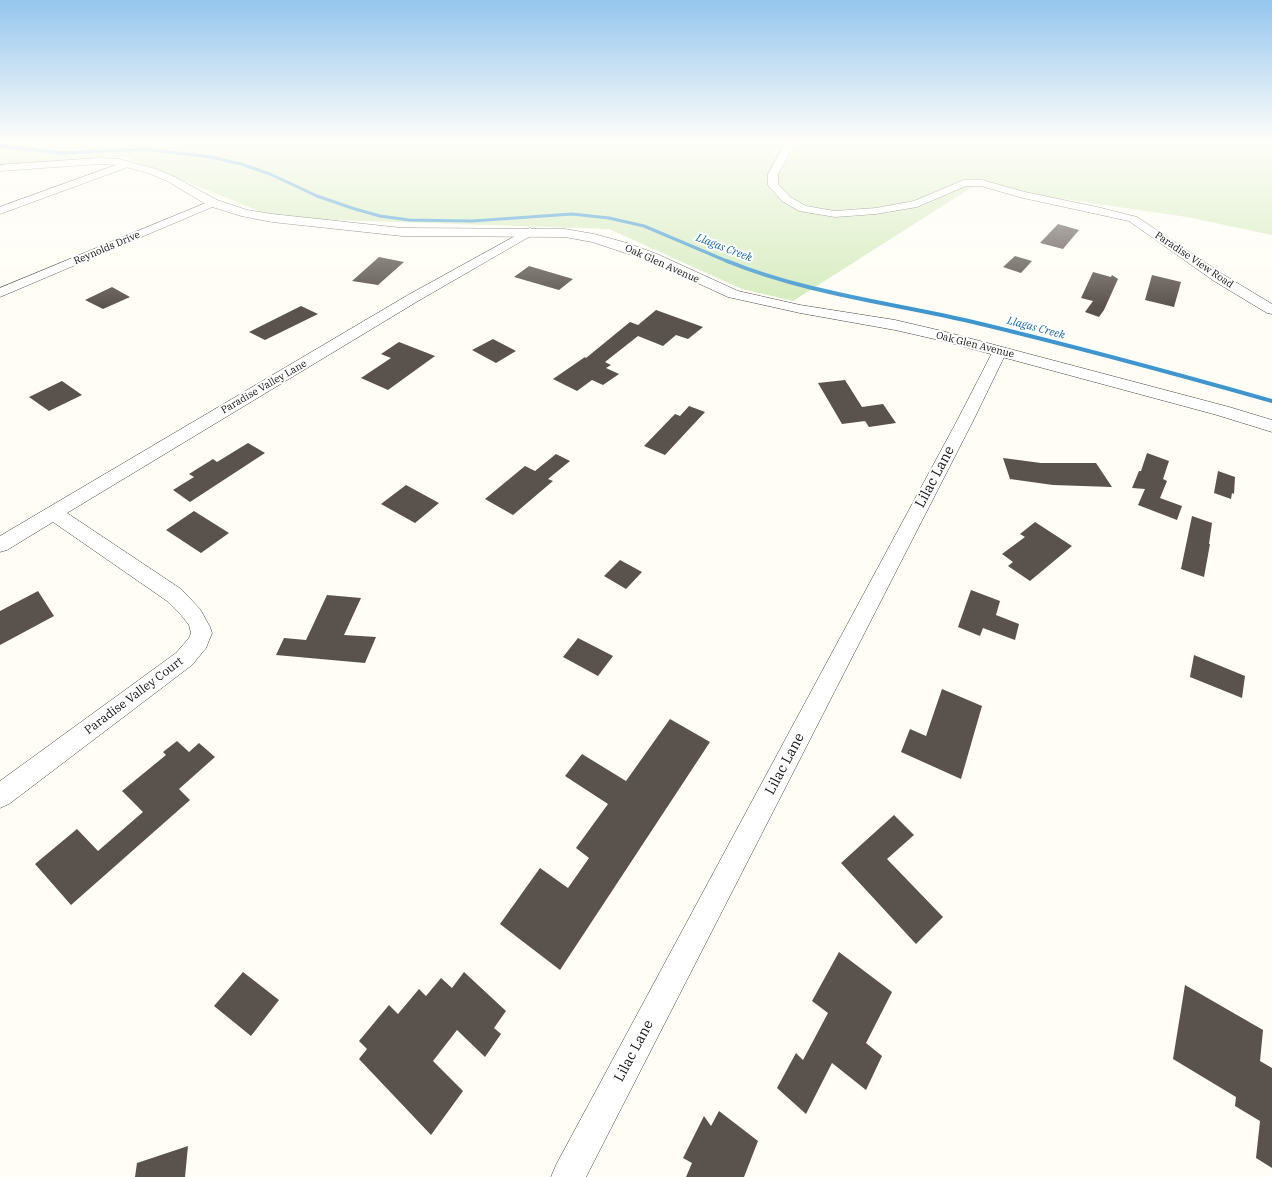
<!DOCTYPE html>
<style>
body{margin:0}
canvas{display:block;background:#fffdf5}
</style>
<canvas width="1272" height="1177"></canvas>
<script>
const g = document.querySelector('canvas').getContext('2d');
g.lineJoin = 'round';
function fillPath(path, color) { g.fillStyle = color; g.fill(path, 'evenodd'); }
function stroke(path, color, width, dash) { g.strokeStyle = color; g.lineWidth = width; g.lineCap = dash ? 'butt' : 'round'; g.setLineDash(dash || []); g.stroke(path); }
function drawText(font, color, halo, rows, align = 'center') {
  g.font = font + ' "IBM Plex Serif",serif'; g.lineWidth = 4; g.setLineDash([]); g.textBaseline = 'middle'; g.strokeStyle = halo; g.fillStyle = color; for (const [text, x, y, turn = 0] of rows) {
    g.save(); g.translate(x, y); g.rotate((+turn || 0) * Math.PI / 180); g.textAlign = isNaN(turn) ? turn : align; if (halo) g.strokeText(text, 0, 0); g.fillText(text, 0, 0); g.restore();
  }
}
const green = new Path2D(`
 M0,142h1272v93l-85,-18 -213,-31 -181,115 -51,-12 -133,-60 -333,-11 -151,-61 -125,7z`);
const streamFar1 = new Path2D(`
 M0,146l62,7 82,-4 67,8 30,7 29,10 47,22 38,13 25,7 29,4 63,1 100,-7 37,4 35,8 85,36`);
const stream = new Path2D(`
 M727,261c78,32 164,42 246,61 100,24 200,51 299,79`);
const building = new Path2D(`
 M1058,224l21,6 -16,19 -23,-6z
 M1015,256l17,5 -11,12 -18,-6z
 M379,257l25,5 -26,23 -26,-4z
 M529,266l44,13 -14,11 -45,-13z
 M1093,272l18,5 1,-2 6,4 -14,31 -5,7 -14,-5 8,-11 -12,-3z
 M1152,275l29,7 -7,25 -29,-7z
 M112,287l18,10 -27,12 -18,-9z
 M301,306l17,8 -53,26 -16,-8z
 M656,310l47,17 -15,12 -12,-4 -13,11 -25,-10 -33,26 6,3 -5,3 13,6 -16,11 -11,-5 -15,11 -24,-12 32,-22 1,1 44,-36 8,3z
 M493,339l23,12 -20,12 -24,-13z
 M399,342l36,14 -47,34 -27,-12 30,-20 -10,-4z
 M845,380l17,27 21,-3 13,19 -27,4 -4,-6 -23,3 -24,-41z
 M62,381l20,14 -33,16 -20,-14z
 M689,406l16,6 -40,43 -21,-9 31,-32 5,2z
 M248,443l17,10 -75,49 -17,-12 21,-13 -5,-3 24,-15 4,3z
 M1147,453l22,8 -6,18 4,2 -7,17 22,8 -5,14 -39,-15 7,-16 -13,-1 7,-17h2z
 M556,454l14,7 -22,18 5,2 -40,34 -28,-16 40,-33 10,5z
 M1003,458l38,5h55l16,24 -59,-2 -43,-6z
 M1218,471l17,6 -1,17 -2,-1 -1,6 -17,-6z
 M406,485l33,18 -24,20 -34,-19z
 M194,511l35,22 -28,20 -35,-23z
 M1192,516l20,7 -3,21h1l-6,33 -23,-8z
 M1035,522l37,24 -42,35 -22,-15 5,-4 -11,-8 23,-17 -5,-3z
 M620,560l22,12 -16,17 -22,-13z
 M971,590l29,11 -4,14 23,9 -4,16 -32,-12 -3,8 -22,-9z
 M38,591l16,25 -54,29v-34z
 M327,595l34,3 -17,37 32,2 -11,26 -89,-8 8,-17 22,2z
 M578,638l35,18 -15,20 -35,-19z
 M1194,655l51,21 -3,22 -52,-21z
 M942,689l40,17 -21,73 -60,-27 9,-23 16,7z
 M670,719l40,23 -150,228 -60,-46 40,-56 28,20 21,-30 -13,-10 32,-44 -43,-28 17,-22 44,27z
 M177,741l12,11 10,-9 16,14 -36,32 11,11 -119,105 -36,-41 42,-35 21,22 45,-39 -21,-21 44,-36 -3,-3z
 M894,815l20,20 -27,24 56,58 -27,27 -75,-81z
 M839,952l53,40 -26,51 16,13 -16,34 -34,-27 -26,51 -29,-26 19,-35 7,7 25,-47 -16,-12z
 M243,972l36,28 -28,36 -37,-30z
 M464,972l42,39 -12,17 7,6 -16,23 -28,-27 -24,31 30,30 -32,44 -72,-76 8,-10 -8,-8 30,-36 9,9 21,-25 7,7 15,-18 11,10z
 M1185,985l78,45 -3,31 12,7v100l-16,-10 4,-37 -25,-15 1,-9 -63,-38z
 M719,1111l39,30 -14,36h-58l6,-14 -9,-5 21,-42 7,10z
 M188,1146l-3,31h-50l2,-14z`);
const minor = new Path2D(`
 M786,142h10l-18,32v10l12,13 16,9 29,5 41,-3 38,-7 50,-21h18l43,12 72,15 40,10 87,58 48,29v10l-5,-1 -53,-32 -85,-60 -106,-23 -42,-12h-15l-49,21 -41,7 -41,3 -36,-6 -17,-10 -14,-16v-11z
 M127,161l4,1 1,2 -1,2 -131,48v-7z
 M213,200l4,1 2,2 -2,2 -217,92v-9z
 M530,228l4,2 2,2 -2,2 -116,67 -351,212 114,76 19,20 10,18 2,6 -6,15 -14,17 -183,139 -9,4v-27l176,-128 13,-15 2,-5 -2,-8 -8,-10 -14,-14 -114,-79 -46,28 -7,2v-16l408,-241z
 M1000,347l5,1 2,3 -33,68 -388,758h-35l5,-12 402,-746 35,-68 2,-3z`);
const tertiary = new Path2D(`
 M99,158l20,1 37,10 19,8 42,23 30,10 25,4 130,14 163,1 29,5 33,9 30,11 81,37 62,14 95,15 47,11 287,76 43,13v12l-55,-17 -278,-75 -44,-10 -95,-17 -72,-16 -81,-37 -55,-18 -27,-5 -163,-1 -130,-14 -31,-6 -32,-10 -42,-25 -19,-8 -29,-8 -20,-1 -99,7v-6z`);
const farStreetnames = [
 ["Reynolds Drive",107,248,-23],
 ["Paradise View Road",1194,260,34],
 ["Oak Glen Avenue",662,264,24],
 ["Oak Glen Avenue",975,345,14],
 ["Paradise Valley Lane",264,387,-30]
];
const farWaternames = [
 ["Llagas Creek",724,248,21],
 ["Llagas Creek",1036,328,15]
];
const streetNames = [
 ["Paradise Valley Court",134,696,-37]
];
const nearStreetnames = [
 ["Lilac Lane",935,477,-62],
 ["Lilac Lane",785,764,-62],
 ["Lilac Lane",634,1051,-62]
];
fillPath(green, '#d5ebbd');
stroke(streamFar1, '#3f96cf', 3);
stroke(stream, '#3f96cf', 4);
fillPath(building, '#5a524d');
stroke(minor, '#444', 1);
stroke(tertiary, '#444', 1);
fillPath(minor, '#fff');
fillPath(tertiary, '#fff');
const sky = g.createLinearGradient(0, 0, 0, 307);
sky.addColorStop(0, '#95c6ee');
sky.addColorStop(0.46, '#fffefa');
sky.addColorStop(1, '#fffefa00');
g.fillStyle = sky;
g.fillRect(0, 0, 1272, 307);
drawText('10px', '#111', '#fff', farStreetnames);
drawText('italic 11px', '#1768a6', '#fff', farWaternames);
drawText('12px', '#111', '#fff', streetNames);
drawText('14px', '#111', '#fff', nearStreetnames);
</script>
